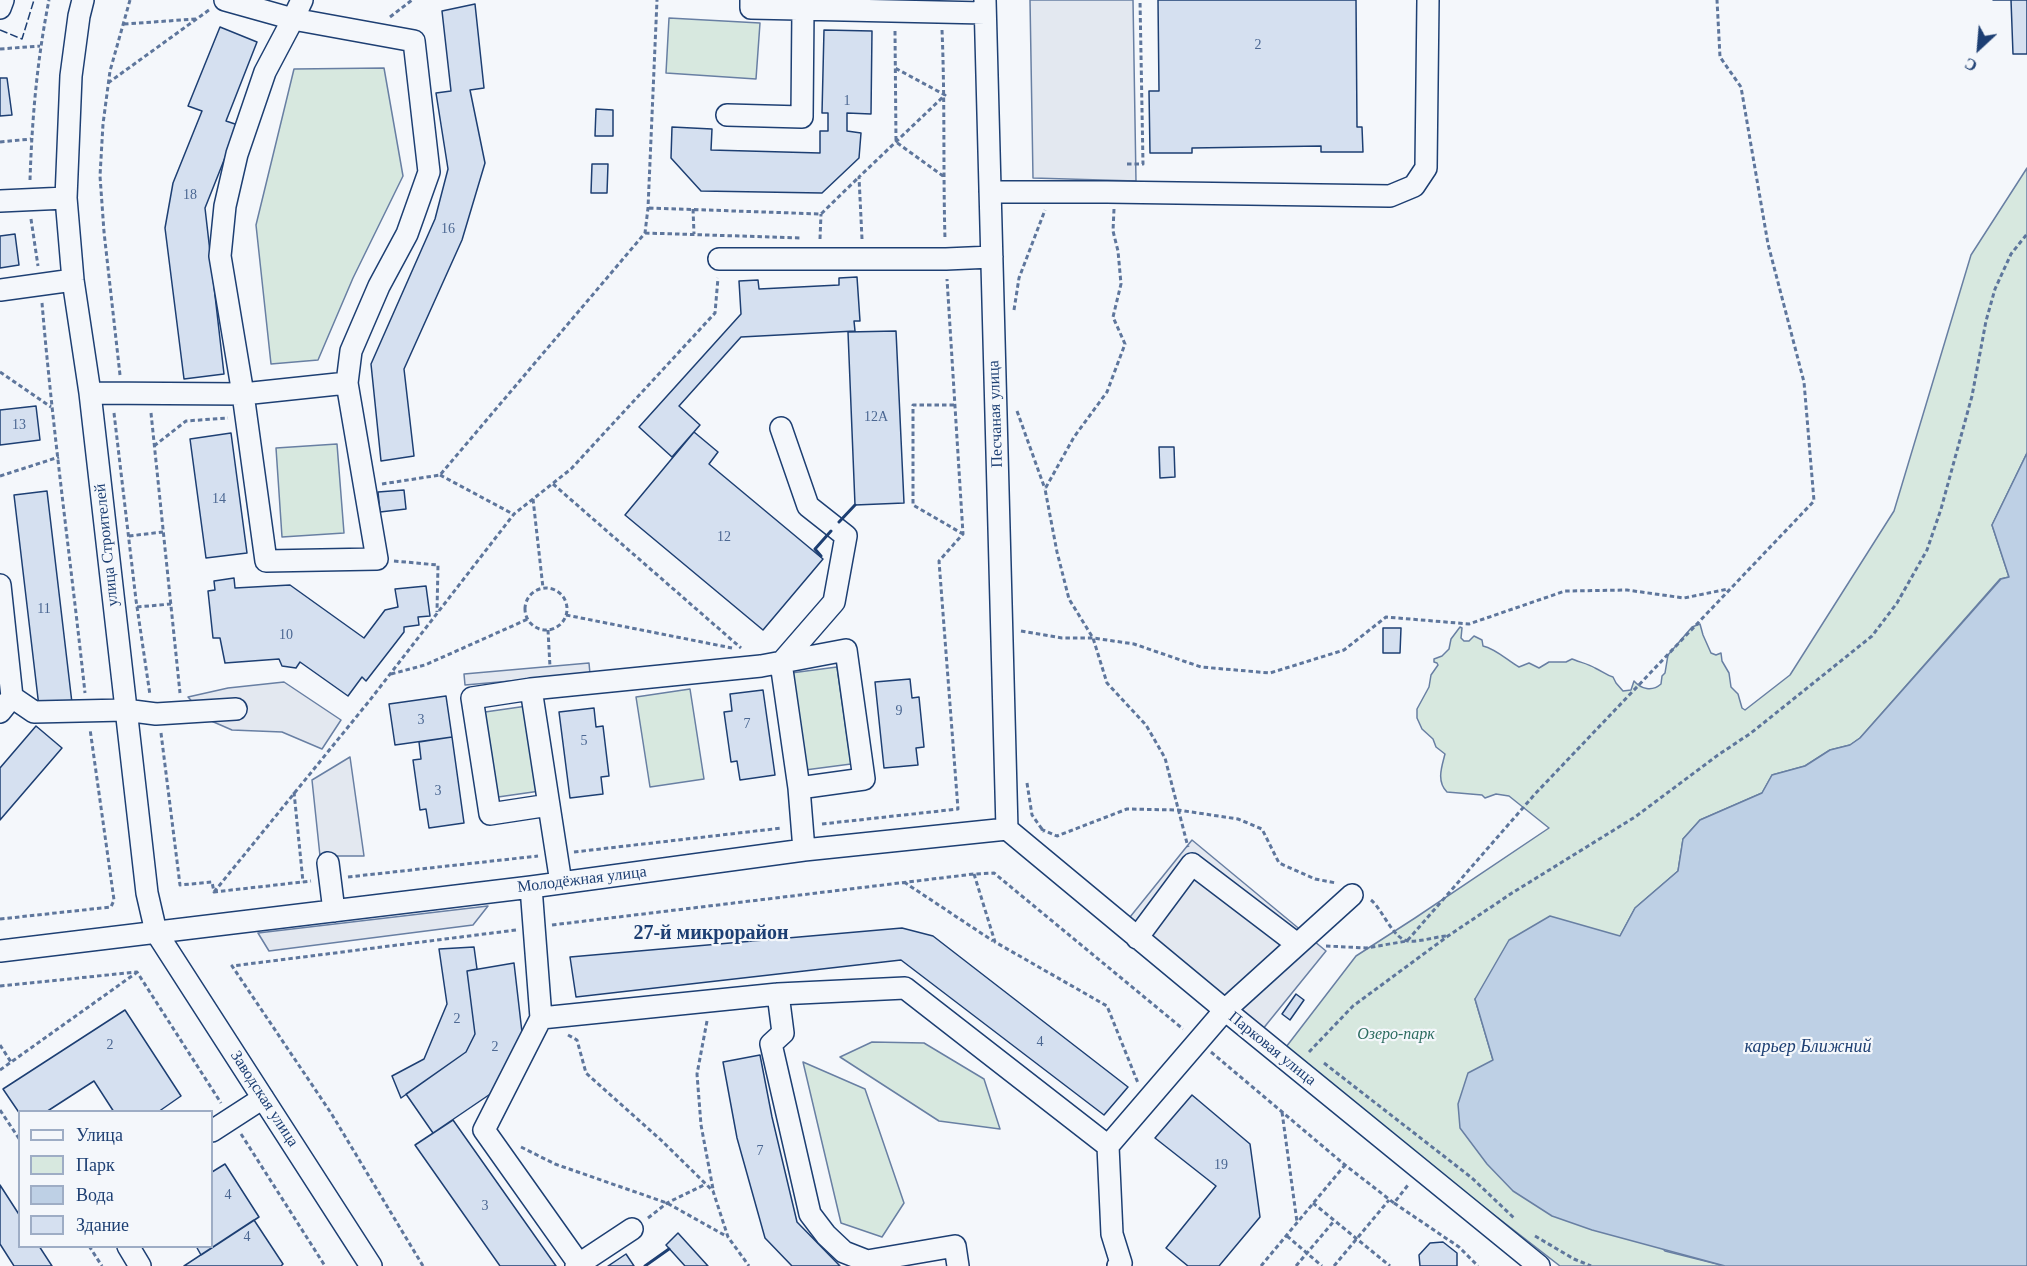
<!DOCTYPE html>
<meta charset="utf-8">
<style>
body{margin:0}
#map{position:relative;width:2027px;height:1266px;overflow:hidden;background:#f4f7fb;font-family:Georgia,serif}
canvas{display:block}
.legend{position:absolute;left:18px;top:1110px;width:195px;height:138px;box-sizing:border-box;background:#f4f7fb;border:2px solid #9eadc5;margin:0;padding:8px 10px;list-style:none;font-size:18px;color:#1d3f73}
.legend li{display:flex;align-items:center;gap:12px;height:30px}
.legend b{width:30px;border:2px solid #9eadc5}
.north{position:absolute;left:1949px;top:18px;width:60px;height:60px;-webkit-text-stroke:4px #f4f7fb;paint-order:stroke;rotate:206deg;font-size:16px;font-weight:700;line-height:24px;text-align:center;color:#1d3f73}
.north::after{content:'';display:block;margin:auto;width:21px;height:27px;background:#1d3f73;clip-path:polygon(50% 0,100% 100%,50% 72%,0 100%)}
</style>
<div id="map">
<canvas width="2027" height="1266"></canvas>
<ul class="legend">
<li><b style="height:8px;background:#f4f7fb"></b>Улица</li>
<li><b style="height:16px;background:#d7e8df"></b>Парк</li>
<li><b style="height:16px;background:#bed0e5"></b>Вода</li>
<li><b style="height:16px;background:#d5e0f0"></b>Здание</li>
</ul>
<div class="north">С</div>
</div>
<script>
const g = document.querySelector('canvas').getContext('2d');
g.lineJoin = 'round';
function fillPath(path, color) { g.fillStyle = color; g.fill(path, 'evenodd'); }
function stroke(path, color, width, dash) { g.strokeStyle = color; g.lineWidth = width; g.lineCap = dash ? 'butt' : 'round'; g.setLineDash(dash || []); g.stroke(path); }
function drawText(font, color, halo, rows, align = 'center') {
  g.font = font + ' Georgia,serif'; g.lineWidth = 4.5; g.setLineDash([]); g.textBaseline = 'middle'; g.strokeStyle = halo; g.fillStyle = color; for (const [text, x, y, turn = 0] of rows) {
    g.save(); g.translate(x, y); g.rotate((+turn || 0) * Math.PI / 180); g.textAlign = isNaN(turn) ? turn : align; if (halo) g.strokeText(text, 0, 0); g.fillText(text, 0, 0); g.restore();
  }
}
const green = new Path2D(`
 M669,18l91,5 -4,56 -90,-6z
 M384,68l19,108 -50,102 -35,82 -47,4 -15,-139 38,-156z
 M2027,168v285l-35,72 17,52 -9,2 -140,159 -10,7 -20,5 -25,16 -33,9 -10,18 -62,27 -17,19 -5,32 -43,37 -15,28 -145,63 18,61 172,191 60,15h-165l-277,-215 73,-95 59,-38 134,-90 -40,-32 -13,-2 -11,4 -3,-3 -35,-3c-11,-11 -5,-26 -2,-38l-9,-7 -3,-8 -11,-10 -5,-11v-9l12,-22 2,-12 7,-10 -1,-2 -3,-1v-3l8,-3 7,-7 2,-10 9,-12 2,1 -1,10 3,3h5l5,-5 8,4 1,6c13,3 24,14 36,21l10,-4 10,5 10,-6h17l6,-3c7,3 17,5 23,9 7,3 11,7 18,9l3,6 7,8 8,-1 3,-9c7,8 18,11 27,3l1,-8 3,-3 3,-18 24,-28 8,-3 3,11 8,18 5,2 5,-2 1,8 7,12 2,14 7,7 4,14 3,2 45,-35 104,-164 77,-256z
 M337,444l7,89 -62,4 -6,-89z
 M837,667l14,97 -46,6 -14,-97z
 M690,689l14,90 -54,8 -14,-90z
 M527,706l13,85 -42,6 -13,-85z
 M872,1042l52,1 60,36 16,50 -61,-8 -99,-64z
 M803,1062l62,27 39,114 -22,34 -41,-14z`);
const parking = new Path2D(`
 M1030,0h103l3,181 -103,-3z
 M589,663l1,11 -125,11 -1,-11z
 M284,682l57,38 -19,29 -40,-17 -50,-2 -23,-10 -21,-23 40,-9z
 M350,757l14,99h-44l-8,-76z
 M1192,840l134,111 -64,79 -136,-108z
 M488,906l-15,19 -204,26 -11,-18z`);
const water = new Path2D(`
 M2027,453v813h-302l-133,-36 -40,-14 -39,-25 -26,-27 -27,-36 -2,-24 10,-31 25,-13 -18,-61 34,-59 41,-24 70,20 15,-28 43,-37 5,-32 17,-19 62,-27 10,-18 33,-9 25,-16 20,-5 10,-7 141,-159 8,-2 -17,-52z`);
const building = new Path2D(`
 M1158,0h198l1,127h5l1,25h-42v-6l-129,2v5h-42l-1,-62h10z
 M1993,0h34v54h-14l-2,-54z
 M475,4l9,84 -14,2 15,73 -23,77 -58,129 10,87 -33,5 -10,-97 64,-145 13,-50 -12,-76 15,-2 -9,-80z
 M220,27l37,15 -31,79 12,4 -33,83 19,166 -40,5 -19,-151 8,-45 29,-72 -14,-5z
 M824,30l48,1 -1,83 -24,-1v18l14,2 -2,25 -37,35 -121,-2 -30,-33 1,-31 40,2 -1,21 109,3v-22h8v-18h-6z
 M0,78h7l5,37 -12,1z
 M596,109l17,1v26h-18z
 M592,164h16l-1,29h-16z
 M15,234l4,31 -19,3v-32z
 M857,277l3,44h-6l1,10 -114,6 -62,69 21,19 -28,32 -33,-30 102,-113 -2,-33 19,-1 1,9 80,-4v-7z
 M896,331l8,172 -49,2 -7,-173z
 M36,406l4,34 -40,5v-35z
 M694,432l24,20 -9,12 114,95 -60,71 -138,-115z
 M231,433l16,120 -41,5 -16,-119z
 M1159,447h15l1,30 -15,1z
 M404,490l2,19 -26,3 -2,-20z
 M47,491l25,212 -33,4 -25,-212z
 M234,578l1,10 55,-3 74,53 21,-28 13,-3 -3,-18 31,-3 4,30 -12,1 1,8 -15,2v5l-38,49 -4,-4 -14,19 -48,-34 -4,6 -14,-2 -3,-7 -54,4 -5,-25h-7l-5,-47 7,-1 -1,-9z
 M1383,628h18l-1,25h-17z
 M910,679l2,19 7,-1 5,50 -8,1 2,17 -34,3 -9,-86z
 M763,690l12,85 -35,5 -3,-19 -6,1 -7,-50 8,-1 -2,-17z
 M446,696l6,41 -57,8 -6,-41z
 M594,708l2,19 7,-1 6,50 -8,1 2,17 -33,4 -11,-86z
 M36,726l26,22 -62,72v-52z
 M452,737l12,86 -35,5 -3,-19 -6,1 -7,-50 8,-1 -2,-17z
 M902,928l31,8 195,151 -24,28 -203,-155 -325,37 -6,-40z
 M474,947l3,22 -10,2 8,63 -9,18 -65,46 -9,-22 32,-17 23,-55 -8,-55z
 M514,963l9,78 -18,43 -72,49 -27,-39 60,-42 9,-18 -8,-63z
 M1296,994l8,6 -14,20 -8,-6z
 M125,1010l56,86 -23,16h-44l-20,-31 -48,31h-26v2l-17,-25z
 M760,1055l12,62 25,105 43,44h-48l-27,-28 -28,-100 -14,-76z
 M1192,1095l58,49 10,73 -41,49h-31l-22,-18 50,-62 -61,-48z
 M453,1120l103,146h-56l-85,-121z
 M225,1164l34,53 -58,38 -5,-9h16v-74z
 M0,1185l20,31v30h19l13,20h-38l-14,-22z
 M254,1220l29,44 -2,2h-97z
 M678,1233l30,33h-23l-19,-21z
 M1443,1242l14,11v13h-37l-1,-11 11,-12z
 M626,1254l8,12h-26z`);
const path = new Path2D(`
 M390,17l22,-17
 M124,24l72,-5
 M942,30c3,70 1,139 3,209
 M895,31l1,111 47,34
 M0,49l40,-3
 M108,83l101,-73
 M0,142l31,-3
 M1127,164h16l-3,-164
 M30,180c2,-61 7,-120 19,-180
 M649,208l172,6 38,-37
 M693,209l1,25
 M1114,209l-1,22 5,20 3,33 -8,33 12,27 -18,48 -33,45 -29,52 12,63 12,47 24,39 14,45 39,42 19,33 23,89
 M31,219l7,47
 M645,233l157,5
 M820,239l1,-25
 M862,239l-3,-62 86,-82 -50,-27
 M42,303c11,130 29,260 43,390
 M1014,310l5,-32 26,-68
 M0,372l51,35
 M120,375l-16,-143 -4,-56 3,-52 7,-53 20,-71
 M954,405h-41v100l50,29
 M1017,411l28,78
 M114,413l22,187 14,95
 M151,413l29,280
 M154,446l32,-25 42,-3
 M440,475l73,39
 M0,476l59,-19
 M382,484l58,-9 205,-242 3,-25 9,-208
 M553,484l188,164
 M533,499l10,89
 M129,536l34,-4
 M394,561l44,4 -1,47
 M525 609a21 21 0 1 1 42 0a21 21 0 1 1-42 0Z
 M137,607l34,-3
 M566,615l166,33
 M548,630l2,37
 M1021,631l41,7h31l41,6 67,23 69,6 74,-23 42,-33 83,7 96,-33 62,-1 57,8 44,-9
 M391,674l34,-9 103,-46
 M161,733l19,152 32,-3 2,10 97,-11
 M1027,783l5,32 12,17
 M294,792l9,90
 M822,824l136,-15 -19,-248 24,-27 -16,-255
 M1041,829l16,7 70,-27 51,1 60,9 24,10 17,34 36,16 21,4
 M574,852l208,-24
 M974,874l21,68 112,64 31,77
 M348,877l190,-21
 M904,882l89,59
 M214,892l156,-192 144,-186 57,-45 144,-156 3,-35
 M1371,900c12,10 22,39 37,41 12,1 27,-4 38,-5
 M0,919l111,-12 3,-7 -24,-171
 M552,925l422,-51 20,-1 189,156
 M1326,946l40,2 41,-7 128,-147 279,-293 -10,-119 -36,-138 -27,-157 -21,-30 -3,-57
 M0,986l137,-14 84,131
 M707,1021l-10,53 4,51 12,64
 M568,1035l9,5 9,33 75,67 52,51 15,46 21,29
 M0,1045l11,17
 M1211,1052l134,113 49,38 14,-18
 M1309,1052l44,-46 95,-70 64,-43 123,-76 83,-62 33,-22 121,-97 25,-33 30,-53 14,-41 31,-113 14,-75 9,-32 16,-35 16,-20
 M1324,1063l148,115 42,40
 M0,1070l136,-97
 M0,1110l20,30
 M1282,1112l15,110
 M241,1134l84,132
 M521,1147l34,17 112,39 59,33
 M1313,1203l77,63
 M1394,1203l65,44 19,19
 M648,1218l19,-15 39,-19
 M1287,1236l35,30
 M1535,1236l39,23 17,7
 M89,1246l13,20
 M423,1266l-92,-153 -99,-147 284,-36
 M1261,1266l84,-101
 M1296,1266l38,-45
 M1334,1266l55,-66`);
const minor = new Path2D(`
 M83,0l-4,16 -8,60 -5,122 7,82 17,113 57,500 9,39 215,334
 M225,0l68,19 9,-19
 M751,0v8l234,5
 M985,0l22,829
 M0,8l3,-8
 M727,115l75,2 1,-108
 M990,192h117l283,4 24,-10 12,-18 2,-168
 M0,201l66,-3
 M719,259h227l46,-2
 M0,290l73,-10
 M90,393l153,1 104,-11 30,176 -111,2 -23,-167 -23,-138 5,-50 12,-52 28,-82 28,-53 121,22 15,131 -22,62 -28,52 -28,65 -4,32
 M781,428l27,78 38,30 -12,66 -53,61 18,125 5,62
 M0,585l12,112 -12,15
 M531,689l230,-23 85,-16 18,129 -65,9
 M12,697l22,15 91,-2 31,4 80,-5
 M549,805l-59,9 -18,-116 59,-9 30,194
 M1007,829l218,181 314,256
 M328,863l6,48
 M531,887l10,131 -57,112 95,134
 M1137,938l55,-74 105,80
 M0,951l531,-64 273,-37 203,-21
 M778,994l5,39 -12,11 39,170 16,21 18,17 23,9 88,-15 3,20
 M541,1018l237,-24 127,-6 203,158
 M212,1131l51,-33
 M128,1246l12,20
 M576,1266l56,-37
 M1118,1266l3,-3 -9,-29 -4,-88 117,-136 127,-115`);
const fence = new Path2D(`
 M0,30l22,9 12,-39`);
const wall = new Path2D(`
 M839,522l16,-17
 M821,556l-6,-7 16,-18
 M645,1266l24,-17`);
const numberNames = [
 ["2",1258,45],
 ["1",847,101],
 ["18",190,195],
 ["16",448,229],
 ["12А",876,417],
 ["13",19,425],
 ["14",219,499],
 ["12",724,537],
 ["11",44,609],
 ["10",286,635],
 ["9",899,711],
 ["3",421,720],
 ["7",747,724],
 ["5",584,741],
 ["3",438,791],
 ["2",457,1019],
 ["4",1040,1042],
 ["2",110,1045],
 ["2",495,1047],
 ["7",760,1151],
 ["19",1221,1165],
 ["4",228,1195],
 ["3",485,1206],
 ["4",247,1237]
];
const streetNames = [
 ["Песчаная улица",996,414,-92],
 ["улица Строителей",107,545,-96],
 ["Молодёжная улица",582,880,-7],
 ["Парковая улица",1272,1049,39],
 ["Заводская улица",264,1099,57]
];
const parkNames = [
 ["Озеро-парк",1396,1035]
];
const waterNames = [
 ["карьер Ближний",1808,1047]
];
const quarterNames = [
 ["27-й микрорайон",711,934]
];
fillPath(green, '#d7e8df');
stroke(green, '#687fa3', 1.5);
fillPath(parking, '#e3e8f0');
stroke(parking, '#687fa3', 1.5);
fillPath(water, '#bed0e5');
stroke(water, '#687fa3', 1.5);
fillPath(building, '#d5e0f0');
stroke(building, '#1d3f73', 1.5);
stroke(minor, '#1d3f73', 24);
stroke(path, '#5e769c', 3, [4.5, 3]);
stroke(minor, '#f4f7fb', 21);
stroke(fence, '#1d3f73', 1.5, [8, 3]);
stroke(wall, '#1d3f73', 3);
drawText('14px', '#4b6792', null, numberNames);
drawText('16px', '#1d3f73', '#f4f7fb', streetNames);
drawText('italic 16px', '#2c6c60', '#f4f7fb', parkNames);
drawText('italic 18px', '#1d3f73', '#f4f7fb', waterNames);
drawText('bold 20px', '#1d3f73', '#f4f7fb', quarterNames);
</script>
